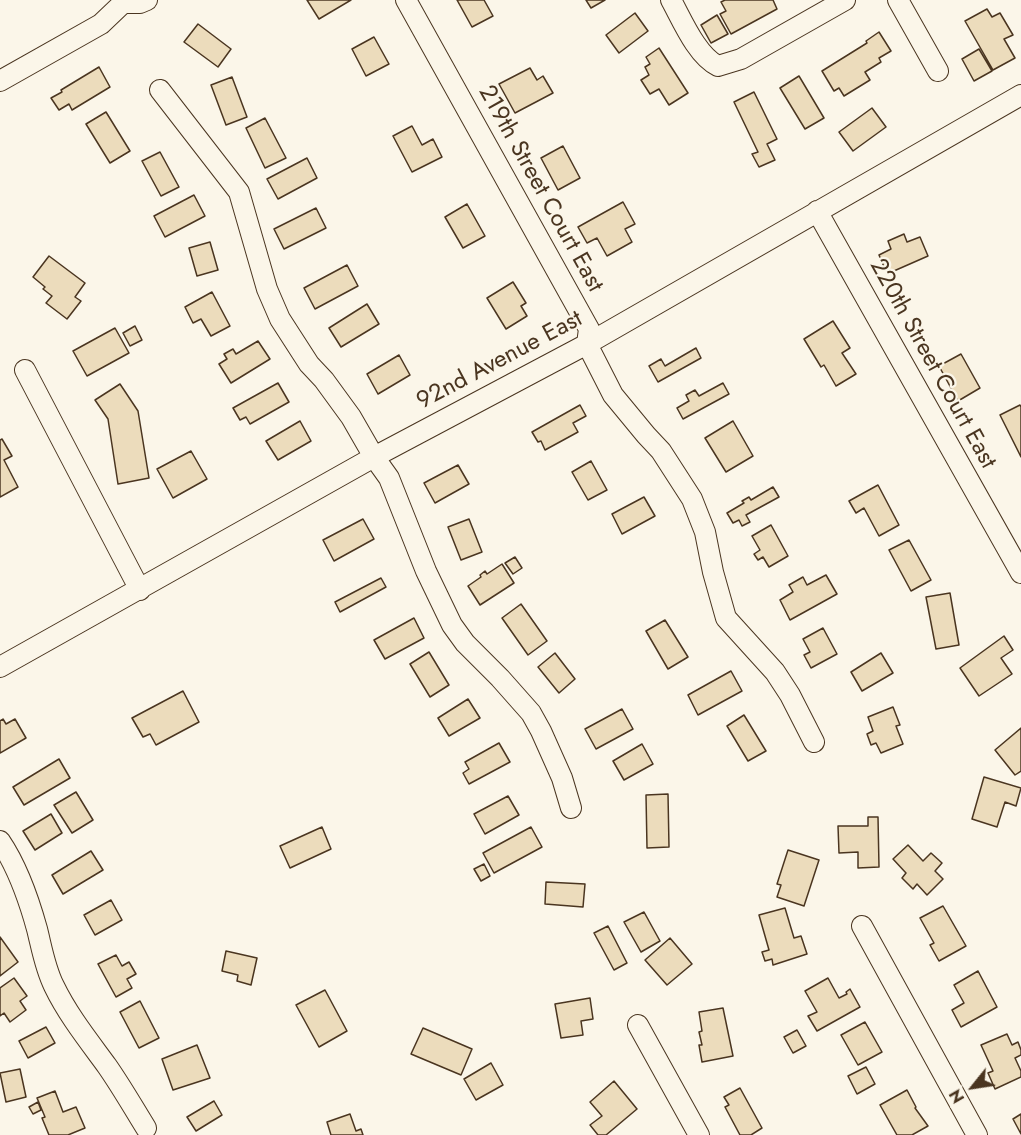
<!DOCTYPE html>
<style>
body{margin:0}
#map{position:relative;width:1021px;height:1135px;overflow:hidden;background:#fbf6e9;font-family:Jost,sans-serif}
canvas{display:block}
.north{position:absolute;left:943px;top:1057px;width:60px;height:60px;-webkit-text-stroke:4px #fbf6e9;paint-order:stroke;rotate:240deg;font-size:16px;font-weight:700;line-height:24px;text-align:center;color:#4a3520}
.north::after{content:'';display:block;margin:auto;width:21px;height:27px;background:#4a3520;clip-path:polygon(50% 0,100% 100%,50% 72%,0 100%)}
</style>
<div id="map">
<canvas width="1021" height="1135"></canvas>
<div class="north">N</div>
</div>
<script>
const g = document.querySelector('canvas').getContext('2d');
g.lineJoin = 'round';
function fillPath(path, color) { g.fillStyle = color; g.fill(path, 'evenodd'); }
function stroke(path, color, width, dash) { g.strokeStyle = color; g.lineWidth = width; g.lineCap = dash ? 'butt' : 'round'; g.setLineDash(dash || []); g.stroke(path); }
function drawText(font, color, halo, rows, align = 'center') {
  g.font = font + ' Jost,sans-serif'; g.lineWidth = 4.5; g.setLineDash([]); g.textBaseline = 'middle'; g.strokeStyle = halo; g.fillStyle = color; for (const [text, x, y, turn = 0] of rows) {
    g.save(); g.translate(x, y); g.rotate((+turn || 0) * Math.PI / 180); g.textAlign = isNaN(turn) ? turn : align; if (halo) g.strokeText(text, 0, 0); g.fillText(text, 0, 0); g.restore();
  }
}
const building = new Path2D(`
 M307,0h44l-32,19z
 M457,0h27l9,16 -21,11z
 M586,0h19l-14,8z
 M725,0h48l4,9 -46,25 -11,-20 6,-3 -5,-9z
 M987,9l5,8 8,-4 13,22 -9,4 11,19 -22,12 -28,-49z
 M635,13l13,18 -29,22 -13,-18z
 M717,15l11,19 -17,9 -10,-18z
 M198,24l33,25 -13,18 -34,-25z
 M879,32l12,19 -12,7 2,4 -16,10 5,8 -26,16 -5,-8 -5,3 -12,-20 45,-28 -1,-2z
 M374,37l15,27 -23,12 -14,-27z
 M659,48l29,45 -19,12 -10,-16 -9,5 -9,-14 8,-5 -4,-8 5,-3 -4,-7z
 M979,49l13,22 -18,10 -12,-22z
 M99,67l11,20 -38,23 -3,-6 -10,6 -8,-12 11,-6 -1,-2z
 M530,68l7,12 6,-4 10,17 -38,20 -16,-29z
 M799,76l25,42 -19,11 -25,-41z
 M232,77l15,40 -21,8 -15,-40z
 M754,92l23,47 -10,5 8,16 -16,7 -7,-13 6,-2 -24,-50z
 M872,108l14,19 -33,24 -14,-19z
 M106,112l24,39 -20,12 -24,-39z
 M265,118l21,40 -21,10 -19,-40z
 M412,126l10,19 11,-6 9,18 -30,15 -19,-36z
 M563,146l17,32 -22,12 -17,-32z
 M160,152l19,35 -18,9 -19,-35z
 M307,158l10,20 -39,21 -11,-20z
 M194,195l11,21 -40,21 -11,-21z
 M623,202l12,22 -10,5 7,13 -25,14 -10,-18 -10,5 -9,-16z
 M467,204l18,32 -22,12 -18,-31z
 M316,208l10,20 -42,21 -10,-20z
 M904,234l3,8 13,-5 8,19 -41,18 -8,-19 12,-6 -3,-8z
 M210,242l8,28 -21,6 -8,-28z
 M49,256l36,27 -10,14 6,4 -14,18 -21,-16 6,-7 -9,-7 2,-2 -12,-10z
 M347,265l11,21 -43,23 -11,-21z
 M513,282l13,21 -5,3 6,10 -21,13 -19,-31z
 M212,292l18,34 -19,10 -10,-17 -8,4 -8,-16z
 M367,304l12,20 -38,23 -12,-19z
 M833,321l17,27 -8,5 14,21 -20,12 -12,-21 -3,2 -17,-28z
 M135,326l7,14 -12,6 -7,-13z
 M115,328l14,25 -42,23 -14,-25z
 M258,341l12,18 -39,24 -12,-19 8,-5 -3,-5 9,-5 3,5z
 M696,348l5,10 -43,24 -9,-16 12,-7 4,7z
 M961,354l19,34 -22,13 -19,-35z
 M399,355l11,20 -32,19 -11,-20z
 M278,383l11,19 -39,22 -4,-7 -6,3 -7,-12z
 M723,383l6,11 -46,25 -6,-11 12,-7 -3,-6 9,-5 4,6z
 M120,384l18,27 11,67 -31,6 -10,-65 -13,-19z
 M580,405l6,11 -13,7 5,9 -33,18 -4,-9 -3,1 -6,-10z
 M1020,405l1,2v50l-21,-42z
 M300,421l11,20 -33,19 -12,-19z
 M733,421l20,35 -27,16 -21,-34z
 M2,439l10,17 -8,4 14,27 -18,10v-57z
 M191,451l16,28 -34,19 -16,-29z
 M591,461l16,29 -19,10 -16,-28z
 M458,465l11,19 -34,19 -11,-20z
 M878,485l21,40 -20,11 -15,-28 -8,5 -7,-12z
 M773,487l6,10 -33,18 4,7 -8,4 -3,-6 -6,3 -6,-10 17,-10 -2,-2 7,-4 2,3z
 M644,497l11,19 -33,18 -10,-20z
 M363,519l11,20 -40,22 -11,-21z
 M469,519l13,33 -21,8 -13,-33z
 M771,525l17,31 -19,11 -6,-10 -5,3 -4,-6 6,-4 -8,-14z
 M909,540l22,40 -20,11 -22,-41z
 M515,557l7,11 -9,6 -8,-11z
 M502,564l12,19 -34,22 -12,-19 13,-9 -1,-2 5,-4 2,3z
 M826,575l11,19 -47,26 -10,-20 13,-8 -4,-7 14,-8 4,8z
 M381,578l5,9 -46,25 -5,-10z
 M950,593l9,52 -23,4 -10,-52z
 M521,604l26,37 -19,14 -26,-37z
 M414,618l10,20 -39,21 -11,-19z
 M665,620l23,37 -20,12 -22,-38z
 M823,628l14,26 -26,14 -7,-13 6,-3 -7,-13z
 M1004,636l9,14 -12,8 11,16 -33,22 -19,-28z
 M429,652l20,33 -19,12 -20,-33z
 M555,653l20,26 -16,14 -21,-26z
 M881,653l12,20 -31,18 -11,-19z
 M731,671l11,20 -44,24 -10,-20z
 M183,691l16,31 -43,23 -6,-11 -7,3 -11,-19z
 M468,699l12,19 -31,18 -11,-18z
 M893,707l7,18 -4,1 7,18 -22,9 -5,-10 -5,2 -4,-11 6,-3 -5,-14z
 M622,709l11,20 -37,20 -11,-20z
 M744,715l22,36 -18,10 -21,-35z
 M3,719l3,5 9,-5 11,19 -26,15v-32z
 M1021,728v43l-6,4 -20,-25z
 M499,743l11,19 -41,22 -6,-11 6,-4 -4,-7z
 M642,744l11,20 -29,16 -11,-19z
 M59,759l11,19 -46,27 -11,-18z
 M984,777l37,11 -5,18 -11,-4 -8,25 -25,-8z
 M76,792l17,28 -21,13 -18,-28z
 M668,794l1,53 -22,1 -1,-53z
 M508,796l11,19 -34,19 -11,-20z
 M51,814l11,19 -27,17 -12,-19z
 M868,817h10l1,50 -21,1v-16l-19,1 -1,-27h30z
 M322,827l9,22 -41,19 -10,-22z
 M531,827l11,20 -48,26 -11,-20z
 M908,845l15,16 8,-8 11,10 -7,8 8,8 -16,16 -10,-11 -4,5 -11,-11 4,-5 -13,-14z
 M788,850l31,10 -15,46 -27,-9 4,-12 -4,-1z
 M91,851l12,19 -40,24 -11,-19z
 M484,864l6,12 -9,5 -7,-12z
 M546,882l39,2 -2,23 -38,-3z
 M111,900l11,20 -27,15 -11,-20z
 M943,906l23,40 -27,15 -9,-16 4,-2 -14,-25z
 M785,908l9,30 7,-2 6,18 -34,11 -1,-6 -7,2 -3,-9 7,-2 -10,-35z
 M644,912l16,29 -19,11 -17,-30z
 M608,926l19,37 -13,7 -20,-37z
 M0,937l18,25 -18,14z
 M670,938l22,26 -25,21 -22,-25z
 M226,951l31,7 -6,27 -14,-4 1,-6 -16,-4z
 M116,955l6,11 7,-4 7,12 -9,5 5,9 -16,9 -18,-33z
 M978,971l19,36 -36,20 -9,-17 12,-7 -10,-18z
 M14,978l13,18 -7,5 6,9 -16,12 -6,-9 -4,3v-28z
 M828,978l11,20 8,-4 -1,-2 4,-3 10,18 -43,24 -9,-15 9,-4 -12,-21z
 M325,990l22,41 -28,16 -23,-42z
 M590,998l3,21 -12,2 2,14 -22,3 -6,-34z
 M140,1001l19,37 -20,10 -19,-36z
 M723,1008l10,48 -31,6 -3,-17h3l-3,-13 3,-1 -3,-19z
 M865,1022l17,30 -24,13 -17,-30z
 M46,1027l9,16 -27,15 -9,-17z
 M423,1028l49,21 -11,26 -50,-21z
 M797,1030l9,16 -13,7 -9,-16z
 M1007,1034l5,11 6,-3 3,8v5l-6,3 6,13v6l-26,12 -7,-16 5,-2 -12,-26z
 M197,1045l13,33 -37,12 -11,-31z
 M491,1063l12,22 -27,15 -12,-21z
 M866,1067l9,17 -18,10 -9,-18z
 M20,1069l6,28 -20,5 -6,-29z
 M614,1081l23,28 -31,26h-8l-8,-10 12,-9 -12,-14z
 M740,1088l22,40 -11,7h-11l-15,-28 4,-2 -5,-8z
 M907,1090l9,17 -1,1 13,18 -16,9h-15l-17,-30z
 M55,1091l8,21 13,-5 9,21 -17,7h-19l-7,-17 3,-1 -8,-19z
 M214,1101l8,14 -26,16 -9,-14z
 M38,1102l3,8 -8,4 -4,-7z
 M350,1114l6,17 5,-2 2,6h-32l-4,-13z
 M1021,1114v20l-8,-15z`);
const minor = new Path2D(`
 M406,0l183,329 -2,15 26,51 33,40 15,16 31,48 13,33 8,40 13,46 49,54 15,23 24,47
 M671,0c11,20 26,56 47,66l23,-7 104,-59
 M898,0l40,71
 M0,81l101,-57 22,-21h17l7,-3
 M160,90l79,102 28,97 13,30 29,45 15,16 27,37 23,40 15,21 37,93 26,54 13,18 35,35 31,35 10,18 21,47 9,30
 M817,211l204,362
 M25,370l115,220
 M0,667l374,-210 213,-113 434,-249
 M0,841c17,25 29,59 37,88 5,20 8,39 17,57 14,29 34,54 53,80 14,20 26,41 39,62
 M862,926l115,209
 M638,1025l61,110`);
const streetNames = [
 ["219th Street Court East",540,189,61],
 ["92nd Avenue East",500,361,-28],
 ["220th Street Court East",932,364,61]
];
fillPath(building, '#ecdcbc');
stroke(building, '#4a3520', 1.5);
stroke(minor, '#4a3520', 22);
stroke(minor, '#fbf6e9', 20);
drawText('24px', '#4a3520', '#fbf6e9', streetNames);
</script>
